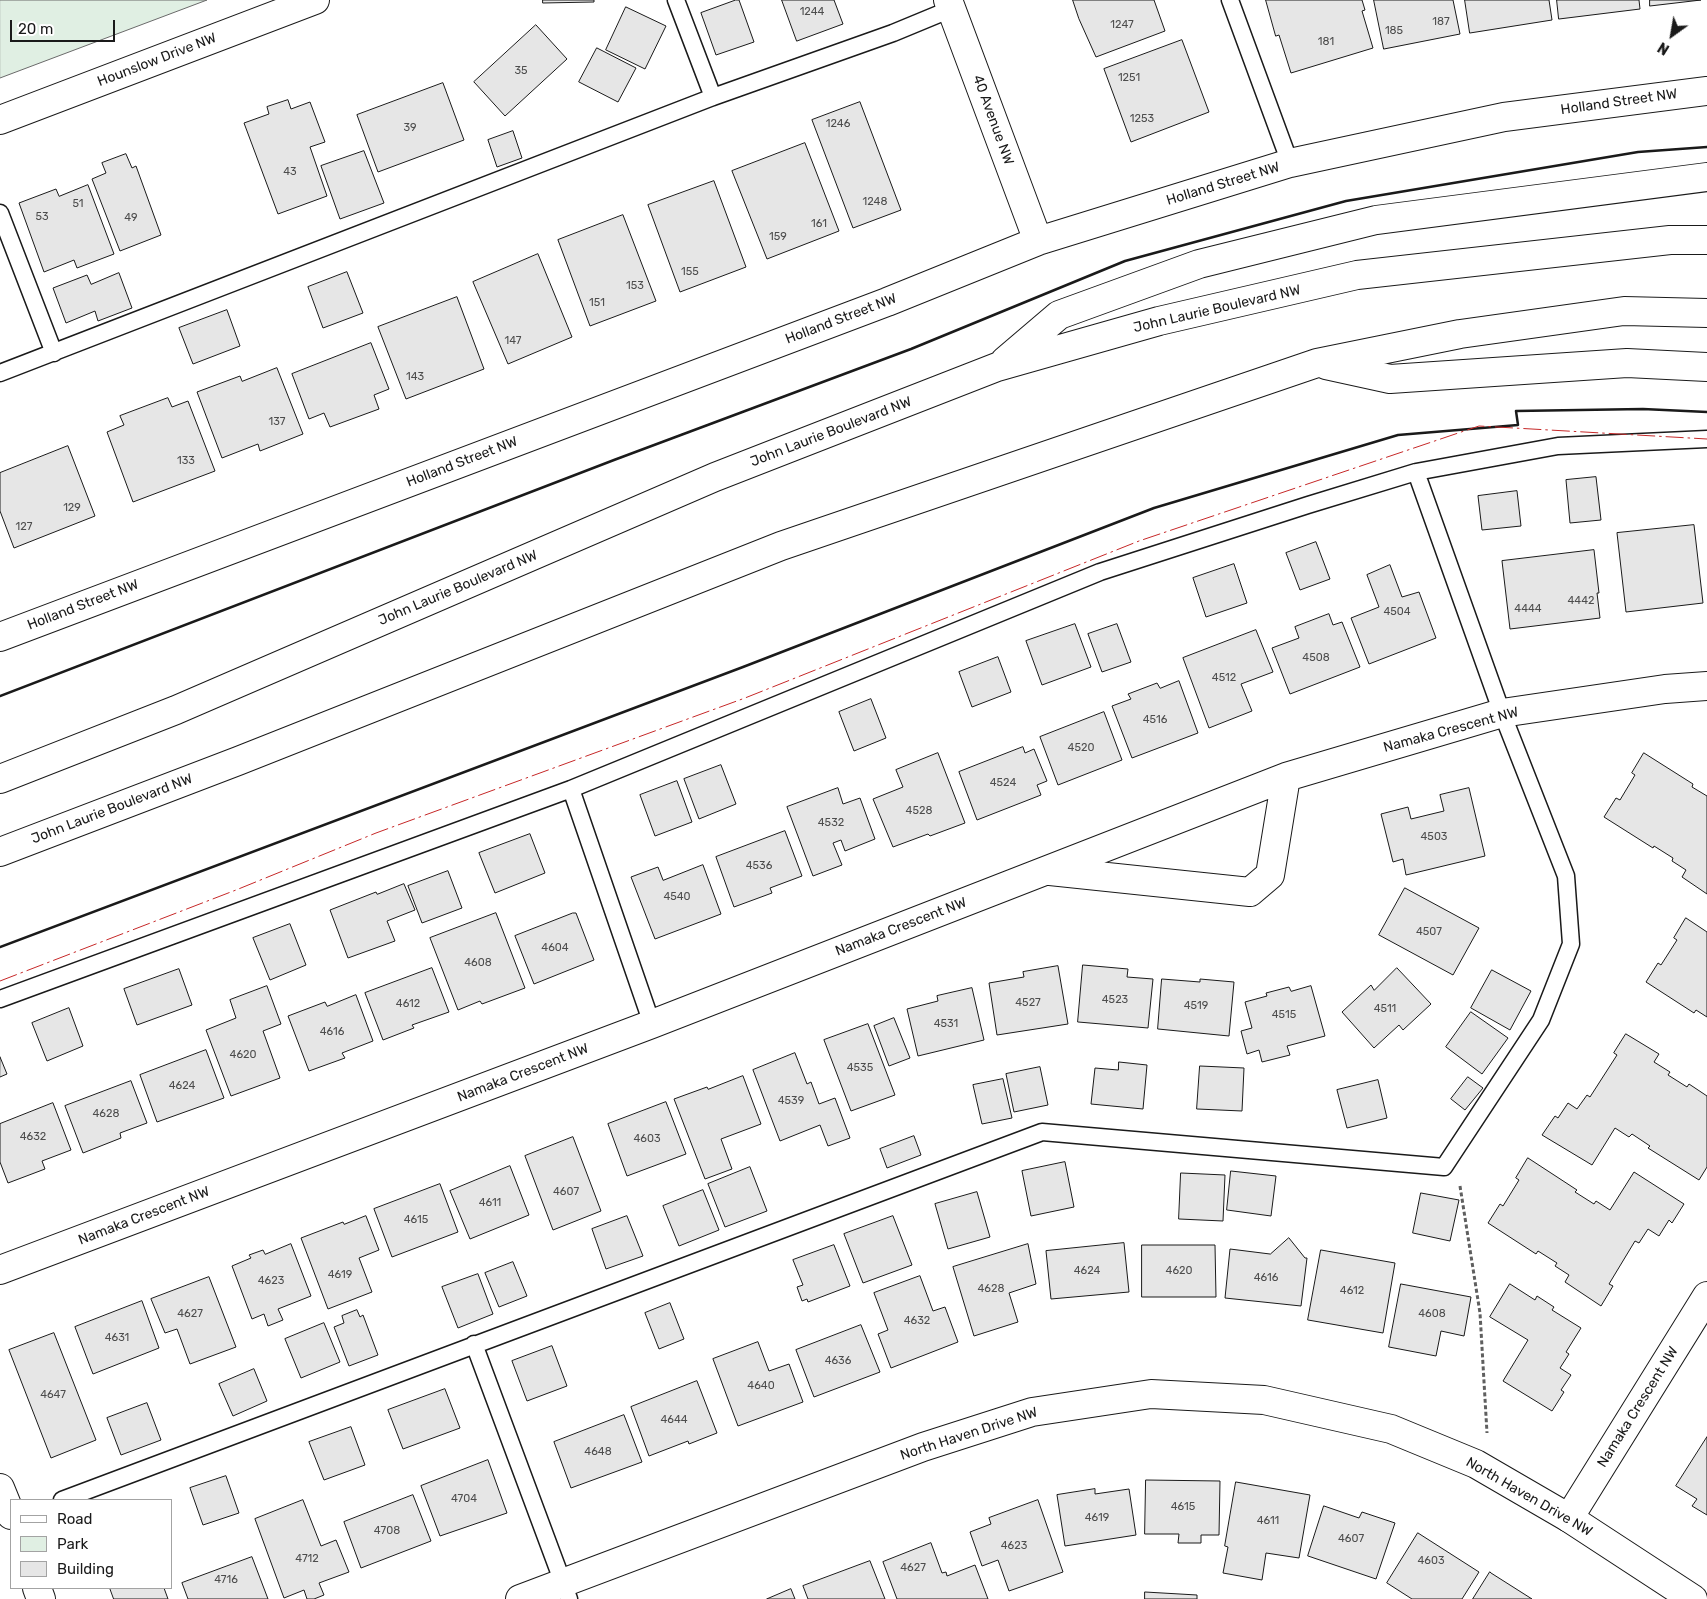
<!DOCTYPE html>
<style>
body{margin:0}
#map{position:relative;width:1707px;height:1599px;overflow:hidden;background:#fff;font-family:Rubik,sans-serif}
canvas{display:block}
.legend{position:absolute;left:10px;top:1499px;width:162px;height:90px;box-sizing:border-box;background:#fff;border:1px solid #a3a3a3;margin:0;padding:6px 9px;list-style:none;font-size:15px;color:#1a1a1a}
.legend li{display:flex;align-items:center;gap:10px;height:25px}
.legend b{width:25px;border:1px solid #a3a3a3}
.north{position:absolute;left:1647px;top:10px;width:50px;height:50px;-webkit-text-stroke:4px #fff;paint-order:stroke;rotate:212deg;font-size:14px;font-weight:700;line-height:20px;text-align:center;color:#1a1a1a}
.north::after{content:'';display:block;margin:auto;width:18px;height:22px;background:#1a1a1a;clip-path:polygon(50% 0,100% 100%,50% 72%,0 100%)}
.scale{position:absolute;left:10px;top:20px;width:105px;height:22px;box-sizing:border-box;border:2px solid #1a1a1a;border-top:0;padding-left:6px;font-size:15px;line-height:18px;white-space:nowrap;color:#1a1a1a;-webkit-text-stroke:4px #fff;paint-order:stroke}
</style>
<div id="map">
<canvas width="1707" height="1599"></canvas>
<ul class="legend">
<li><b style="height:6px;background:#fff"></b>Road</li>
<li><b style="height:14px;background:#e0efe3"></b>Park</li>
<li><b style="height:14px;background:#e6e6e6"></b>Building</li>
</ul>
<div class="north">N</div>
<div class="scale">20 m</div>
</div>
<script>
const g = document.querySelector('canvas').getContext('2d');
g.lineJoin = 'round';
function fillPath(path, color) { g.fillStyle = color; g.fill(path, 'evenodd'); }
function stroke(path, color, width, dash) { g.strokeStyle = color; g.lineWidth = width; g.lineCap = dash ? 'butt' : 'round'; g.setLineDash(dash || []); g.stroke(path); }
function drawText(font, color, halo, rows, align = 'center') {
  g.font = font + ' Rubik,sans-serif'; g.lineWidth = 4; g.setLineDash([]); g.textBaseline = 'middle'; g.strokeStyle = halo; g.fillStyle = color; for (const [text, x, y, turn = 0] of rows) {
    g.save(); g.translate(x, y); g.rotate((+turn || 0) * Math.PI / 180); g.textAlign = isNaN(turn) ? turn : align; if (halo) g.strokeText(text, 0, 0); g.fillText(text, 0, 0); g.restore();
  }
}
const green = new Path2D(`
 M0,0h207l-207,78z`);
const building = new Path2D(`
 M543,0h51v2l-51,1z
 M736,0h3l15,42 -38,13 -15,-42z
 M782,0h52l9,24 -46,17z
 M1073,0h81l11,31 -69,26 -17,-38z
 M1266,0h96l3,10 -3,1 11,37 -82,25 -12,-38 -3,1z
 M1374,0h79l7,34 -76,15z
 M1465,0h84l3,20 -82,13z
 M1557,0h82l1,9 -81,10z
 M1650,0h51l-51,6z
 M626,7l40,19 -21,43 -39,-19z
 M536,25l31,34 -62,57 -31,-34z
 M1182,40l27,72 -78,30 -27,-73z
 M597,48l39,20 -18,34 -39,-20z
 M443,83l21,57 -86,32 -21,-57z
 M288,100l3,9 19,-7 15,40 -15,5 17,49 -49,18 -34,-91 25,-9 -2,-7z
 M860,102l41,108 -48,18 -41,-108z
 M513,131l9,27 -25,9 -9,-27z
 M805,143l34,88 -72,28 -35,-88z
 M364,151l20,52 -44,16 -19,-53z
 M126,154l6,14 4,-2 25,69 -41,16 -28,-72 14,-6 -4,-10z
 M714,181l32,86 -66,25 -32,-87z
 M88,185l26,69 -37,14 -3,-8 -30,12 -25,-69 37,-14 3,7z
 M623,215l33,86 -66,25 -32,-86z
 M538,254l34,83 -64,27 -35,-82z
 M347,272l16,41 -40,15 -15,-41z
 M119,273l13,35 -34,13 -3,-10 -29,12 -13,-35 34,-13 4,9z
 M457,297l27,72 -78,30 -28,-72z
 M227,310l13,36 -47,18 -14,-36z
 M371,343l18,46 -15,6 5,14 -49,18 -6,-14 -15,6 -17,-45z
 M277,368l26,66 -43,17 -2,-7 -36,14 -25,-66 43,-16 2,5z
 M168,398l4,9 16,-6 27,70 -82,31 -26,-70 17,-7 -4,-9z
 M68,446l27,70 -81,32 -14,-37v-38z
 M1596,477l5,43 -31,3 -4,-43z
 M1517,491l4,35 -39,4 -4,-34z
 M1694,525l9,78 -77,9 -9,-79z
 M1316,542l14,37 -30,11 -14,-37z
 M1594,550l5,43h-2l3,25 -90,11 -8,-68z
 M1234,564l13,39 -41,14 -13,-39z
 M1390,565l12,32 17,-5 17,46 -67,26 -18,-46 28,-11 -12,-32z
 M1329,614l4,11 9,-3 18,45 -70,27 -18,-46 27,-10 -4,-11z
 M1075,624l16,43 -49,18 -16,-44z
 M1117,624l14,38 -29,10 -14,-38z
 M1256,630l17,42 -32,12 11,27 -43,17 -26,-70z
 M998,657l13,35 -39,15 -13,-35z
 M1179,681l19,52 -66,25 -20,-52 19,-7 -3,-5 29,-11 3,5z
 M871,699l15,39 -32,13 -15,-39z
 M1104,712l18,48 -64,25 -18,-48z
 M1023,747l2,6 9,-4 13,32 -10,4 4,10 -64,25 -18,-48z
 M938,753l27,70 -35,13 -2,-2 -35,13 -20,-48 30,-12 -7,-17z
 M1644,753l49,31 -1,3 15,9v98l-25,-17 4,-7 -14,-9 1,-3 -19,-12 -1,2 -49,-31 12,-19 4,2 15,-25 -3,-2z
 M721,765l15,39 -37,15 -15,-40z
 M677,781l15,41 -37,14 -15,-41z
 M838,788l5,16 17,-6 15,41 -30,12 -4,-11 -8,3 9,22 -29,11 -26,-69z
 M1469,788l16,68 -79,19 -3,-16 -10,3 -12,-48 27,-7 3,12 33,-8 -4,-16z
 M785,831l17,45 -32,12 2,5 -38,14 -18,-50z
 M530,834l15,39 -50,20 -16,-40z
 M703,865l18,49 -66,25 -24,-62 27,-10 5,13z
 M448,871l14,37 -40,15 -14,-37z
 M404,884l11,26 -28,11 8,20 -47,17 -18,-48 46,-18 1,2z
 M1405,888l74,40 -26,47 -74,-40z
 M496,913l29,75 -43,16 -2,-3 -22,9 -28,-72z
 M573,913h3l18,47 -60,24 -19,-48z
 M1686,918l21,14v85l-11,-7 -2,3 -48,-31 12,-19 3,2 16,-25 -3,-2z
 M290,924l16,41 -36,15 -17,-42z
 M1083,965l45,4 -1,8 26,2 -5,49 -70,-6z
 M1058,966l10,58 -71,11 -8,-52 35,-6 -1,-5z
 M432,968l17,44 -37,13 2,3 -31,12 -18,-47z
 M1397,968l34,36 -28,26 -4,-5 -25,23 -32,-36 29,-27 3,5z
 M179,969l13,36 -55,20 -13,-36z
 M1492,970l39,21 -21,39 -39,-22z
 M1162,979l38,3v-3l34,3 -5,54 -71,-7z
 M267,986l14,38 -18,7 17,47 -49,18 -25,-66 30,-12 -6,-18z
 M1311,986l14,50 -38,10 3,9 -28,7 -3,-12 -12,4 -6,-23 11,-3 -7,-26 22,-6 -1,-3 23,-6 2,4z
 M972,988l12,52 -66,16 -11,-47 31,-8 -1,-5z
 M356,995l17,46 -31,12 3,5 -36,13 -21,-55 37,-14 2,4z
 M69,1008l14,38 -36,15 -15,-38z
 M1471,1012l37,26 -26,36 -36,-27z
 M894,1018l16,40 -21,8 -15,-40z
 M868,1024l27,71 -44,16 -27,-71z
 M1626,1034l33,20 -5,8 16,10 -2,3 19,12 2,-3 18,12v71l-8,13 -51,-32 2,-2 -18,-12 -3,3 -14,-9 -23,37 -50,-30 13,-19 3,2 10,-15 9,6 10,-14 3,2 27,-42 -3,-2z
 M206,1050l18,48 -67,24 -17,-47z
 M795,1053l12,31 4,-2 8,22 16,-6 15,40 -22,8 -8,-21 -40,16 -27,-71z
 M0,1057l7,17 -7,3z
 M1119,1062l28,3 -4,44 -52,-5 4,-36 23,2z
 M1200,1066l44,2 -2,43 -45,-2z
 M1040,1067l8,38 -34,7 -8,-38z
 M743,1076l18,48 -40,15 11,30 -27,10 -31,-80 33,-12 1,2z
 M1468,1077l15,11 -18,22 -14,-11z
 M1003,1079l9,39 -30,6 -9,-39z
 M1378,1080l9,38 -40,10 -10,-38z
 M131,1081l16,42 -27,10 1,5 -38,15 -18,-47z
 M666,1102l20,52 -59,22 -19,-52z
 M53,1103l18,47 -29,11 3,8 -37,14 -8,-21v-38z
 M914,1136l7,19 -34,13 -7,-19z
 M573,1137l28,74 -48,19 -28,-74z
 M1528,1158l49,32 -2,2 19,12 2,-3 14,9 24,-38 50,32 -12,19 -3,-3 -10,16 -11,-7 -9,14 -4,-2 -26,43 4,2 -12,20 -36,-24 4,-7 -14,-9 2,-3 -19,-12 -2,3 -48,-31 12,-19 3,2 16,-26 -3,-2z
 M1065,1162l9,45 -43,9 -9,-45z
 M510,1166l19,49 -59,24 -20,-48z
 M750,1167l17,44 -42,16 -17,-43z
 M1231,1171l45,5 -5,40 -44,-6z
 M1181,1173l44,2 -2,46 -44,-2z
 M440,1184l18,48 -66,25 -18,-48z
 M703,1190l16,40 -40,16 -16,-40z
 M977,1192l13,45 -42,12 -13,-45z
 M1421,1193l38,7 -9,41 -37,-8z
 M366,1216l13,34 -20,8 13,34 -44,17 -27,-71 42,-16 1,2z
 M627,1216l16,40 -37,13 -14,-40z
 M893,1216l19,49 -49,18 -19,-49z
 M1289,1238l16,20h2l-6,48 -76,-8 5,-49 40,5z
 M1124,1243l5,49 -78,7 -5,-48z
 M291,1244l20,52 -33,13 5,11 -15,6 -4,-12 -12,5 -20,-53 19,-8 -2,-3 14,-5 2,4z
 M1028,1244l8,40 -27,9 9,29 -44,14 -21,-69z
 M834,1245l16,41 -42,16 -1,-3 -5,2 -5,-14 6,-2 -10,-25z
 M1142,1245h73l1,52h-74z
 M1321,1250l74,13 -12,70 -75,-13z
 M513,1262l14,34 -28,11 -14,-34z
 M478,1274l15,40 -35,14 -16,-41z
 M920,1276l13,35 12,-4 13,35 -67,26 -13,-34 10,-4 -14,-37z
 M209,1277l27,70 -46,17 -13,-35 -12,4 -14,-34z
 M1401,1284l70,13 -7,39 -23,-5 -5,25 -47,-9z
 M1510,1284l25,16 2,-4 17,11 -2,3 29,18 -15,24 3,2 -9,14 11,7 -10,15 3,2 -12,19 -49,-30 25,-41 -38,-23z
 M142,1301l17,47 -66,26 -18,-47z
 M670,1303l14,36 -25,10 -14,-36z
 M357,1310l3,7 3,-2 15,40 -29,11 -15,-39 10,-4 -2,-7z
 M324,1323l16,39 -39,16 -16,-39z
 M861,1325l19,47 -66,25 -18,-47z
 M54,1333l42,107 -45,18 -42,-108z
 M758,1342l11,29 20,-7 14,38 -65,24 -25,-67z
 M552,1346l15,40 -40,15 -15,-40z
 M254,1369l13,32 -34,15 -14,-32z
 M697,1381l20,52 -28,11 -1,-3 -39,15 -18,-49z
 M445,1389l15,39 -57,21 -15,-39z
 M147,1403l14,37 -40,15 -14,-37z
 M624,1415l18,47 -71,26 -17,-46z
 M351,1427l14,38 -41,15 -15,-38z
 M1707,1437v78l-15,-9 5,-7 -21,-13z
 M488,1460l19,53 -67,23 -19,-50z
 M226,1476l13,37 -36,12 -13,-37z
 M1146,1480l74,1 -1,54h-18v8h-23l1,-9h-34z
 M1236,1482l74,13 -11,63 -33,-5 -4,27 -39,-7 5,-26 -3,-1z
 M1095,1489v5l34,-5 7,46 -71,11 -8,-51z
 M413,1495l18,46 -70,27 -17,-46z
 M303,1500l18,46 15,-6 13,32 -30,11 5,12 -10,4h-7l-3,-9 -20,8 -29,-79z
 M1038,1500l25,72 -54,19 -11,-31 -16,6 -12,-34 21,-8 -2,-6z
 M1324,1506l35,12 3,-6 33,11 -19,56 -68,-23z
 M1418,1533l61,39 -17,27h-50l-25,-16z
 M931,1543l11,30 4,-1 1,4 28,-11 13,34h-91l-14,-37z
 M252,1557l16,42h-80l-6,-16z
 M870,1561l15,38h-77l-5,-13z
 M1490,1572l1,1 41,26h-59z
 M110,1588h54l4,11h-54z
 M791,1589l4,10h-28z
 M1145,1592l52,3v4h-52z`);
const path = new Path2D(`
 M1460,1186l20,127 7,120`);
const service = new Path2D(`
 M676,0l37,97
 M1230,0l60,163
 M0,213l54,140
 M0,373l713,-276 180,-64 58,-24
 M1416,472l142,-26 149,-7
 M571,789l81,235
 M0,999l571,-210 529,-217 208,-67 108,-33 86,241 64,163 5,68 -30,76 -97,147 -402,-35 -980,368
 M474,1344l95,255`);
const minor = new Path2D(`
 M948,0l90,241
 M0,120l315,-120
 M0,637l887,-335 151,-61 252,-78 214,-46 203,-26
 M1050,871l200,21 20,-17 16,-98
 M0,1270l652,-246 634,-247 216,-64 163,-24 42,-3
 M0,1488l11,27
 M1569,1518l138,-222
 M37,1588l4,11`);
const tertiary = new Path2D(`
 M520,1599l403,-152 109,-35 119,-18 113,6 127,29 85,35 93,54 124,81`);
const primary = new Path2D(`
 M1005,361l54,-46 140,-51 177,-44 331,-43
 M1326,365l64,14 237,-16 80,4
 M0,779l176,-69 539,-233 282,-110 162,-46 198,-46 313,-35h37
 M0,852l238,-91 543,-215 536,-183 143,-29 164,-23 83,2`);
const wall = new Path2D(`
 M0,696l614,-236 297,-111 214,-88 221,-60 292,-49 69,-5
 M0,947l743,-280 411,-159 244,-73 120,-10 -2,-14 127,-2 64,3`);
const power = new Path2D(`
 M0,981l236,-91 140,-57 369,-135 394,-157 340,-115 228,13`);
const numberNames = [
 ["1244",812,12],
 ["187",1441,22],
 ["1247",1122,25],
 ["185",1394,31],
 ["181",1326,42],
 ["35",521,71],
 ["1251",1129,78],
 ["1253",1142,119],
 ["1246",838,124],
 ["39",410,128],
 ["43",290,172],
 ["1248",875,202],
 ["51",78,204],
 ["53",42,217],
 ["49",131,218],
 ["161",819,224],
 ["159",778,237],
 ["155",690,272],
 ["153",635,286],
 ["151",597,303],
 ["147",513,341],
 ["143",415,377],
 ["137",277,422],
 ["133",186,461],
 ["129",72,508],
 ["127",24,527],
 ["4442",1581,601],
 ["4444",1528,609],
 ["4504",1397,612],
 ["4508",1316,658],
 ["4512",1224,678],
 ["4516",1155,720],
 ["4520",1081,748],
 ["4524",1003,783],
 ["4528",919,811],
 ["4532",831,823],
 ["4503",1434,837],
 ["4536",759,866],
 ["4540",677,897],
 ["4507",1429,932],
 ["4604",555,948],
 ["4608",478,963],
 ["4523",1115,1000],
 ["4527",1028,1003],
 ["4612",408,1004],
 ["4519",1196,1006],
 ["4511",1385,1009],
 ["4515",1284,1015],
 ["4531",946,1024],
 ["4616",332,1032],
 ["4620",243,1055],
 ["4535",860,1068],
 ["4624",182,1086],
 ["4539",791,1101],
 ["4628",106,1114],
 ["4632",33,1137],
 ["4603",647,1139],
 ["4607",566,1192],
 ["4611",490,1203],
 ["4615",416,1220],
 ["4624",1087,1271],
 ["4620",1179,1271],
 ["4619",340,1275],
 ["4616",1266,1278],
 ["4623",271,1281],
 ["4628",991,1289],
 ["4612",1352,1291],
 ["4627",190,1314],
 ["4608",1432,1314],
 ["4632",917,1321],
 ["4631",117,1338],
 ["4636",838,1361],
 ["4640",761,1386],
 ["4647",53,1395],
 ["4644",674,1420],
 ["4648",598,1452],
 ["4704",464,1499],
 ["4615",1183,1507],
 ["4619",1097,1518],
 ["4611",1268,1521],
 ["4708",387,1531],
 ["4607",1351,1539],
 ["4623",1014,1546],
 ["4712",307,1559],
 ["4603",1431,1561],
 ["4627",913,1568],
 ["4716",226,1580]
];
const streetNames = [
 ["Hounslow Drive NW",157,60,-21],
 ["Holland Street NW",1619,102,-8],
 ["40 Avenue NW",993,120,70],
 ["Holland Street NW",1223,184,-17],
 ["John Laurie Boulevard NW",1217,309,-13],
 ["Holland Street NW",841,319,-21],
 ["John Laurie Boulevard NW",831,432,-21],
 ["Holland Street NW",462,462,-21],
 ["John Laurie Boulevard NW",458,588,-23],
 ["Holland Street NW",83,605,-21],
 ["Namaka Crescent NW",1451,730,-15],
 ["John Laurie Boulevard NW",112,809,-21],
 ["Namaka Crescent NW",901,927,-21],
 ["Namaka Crescent NW",523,1073,-21],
 ["Namaka Crescent NW",144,1216,-21],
 ["Namaka Crescent NW",1638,1407,-58],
 ["North Haven Drive NW",969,1434,-18],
 ["North Haven Drive NW",1529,1497,30]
];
fillPath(green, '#e0efe3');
stroke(green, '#6a6a6a', 1);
fillPath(building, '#e6e6e6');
stroke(building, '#1a1a1a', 1);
stroke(service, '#1a1a1a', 19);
stroke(minor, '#1a1a1a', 30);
stroke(tertiary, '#1a1a1a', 30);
stroke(primary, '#1a1a1a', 30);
stroke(path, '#5f5f5f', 3, [4, 2.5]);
stroke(service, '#fff', 16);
stroke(minor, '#fff', 28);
stroke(tertiary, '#fff', 28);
stroke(primary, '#fff', 28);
stroke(wall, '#1a1a1a', 2.5);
stroke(power, '#c62828', 1, [18, 4, 2.5, 4]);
drawText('11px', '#4d4d4d', null, numberNames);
drawText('14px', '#1a1a1a', '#fff', streetNames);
</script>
